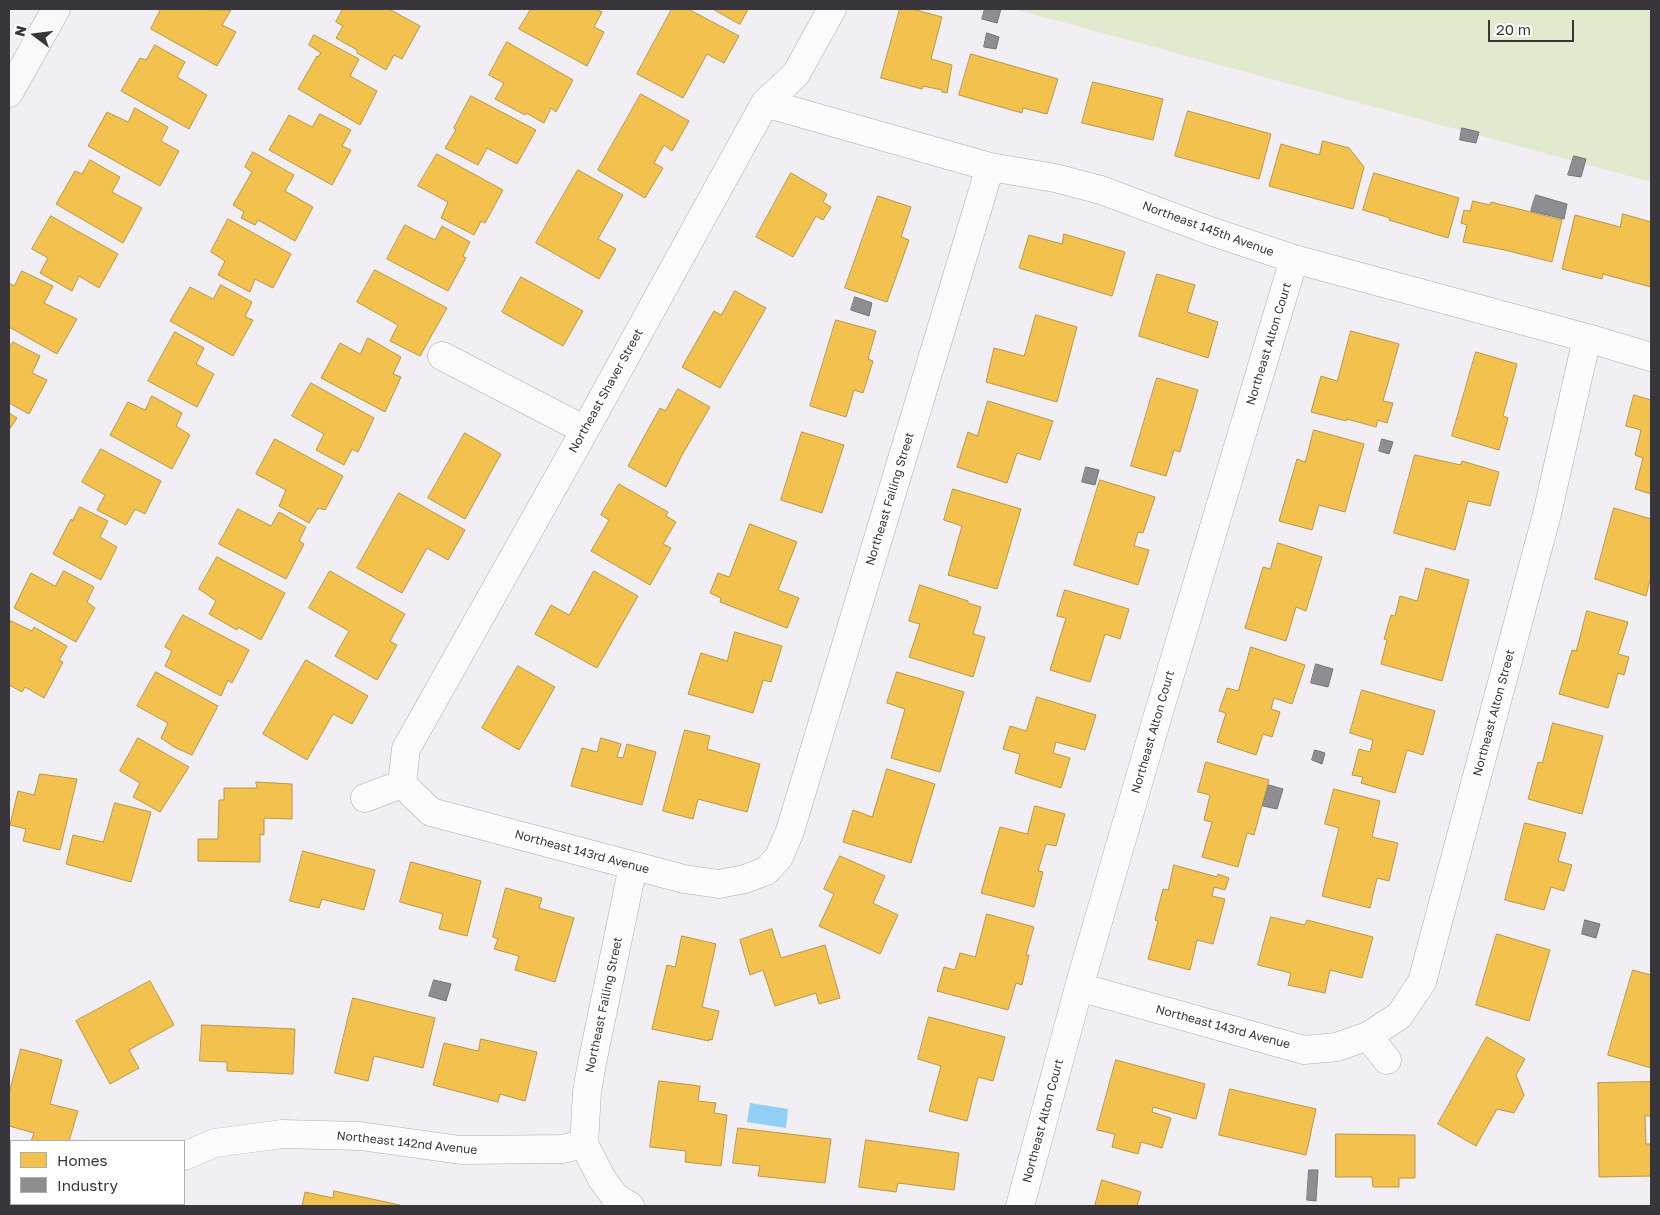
<!DOCTYPE html>
<style>
body{margin:0}
#map{position:relative;width:1660px;height:1215px;overflow:hidden;background:#f1eef4;font-family:"Golos Text",sans-serif}
canvas{display:block}
.frame{position:absolute;inset:0;border:10px solid #38363a;pointer-events:none}
.legend{position:absolute;left:10px;top:1140px;width:175px;height:65px;box-sizing:border-box;background:#fff;border:1px solid #afafb0;margin:0;padding:6px 9px;list-style:none;font-size:15px;color:#38363a}
.legend li{display:flex;align-items:center;gap:10px;height:25px}
.legend b{width:25px;border:1px solid #afafb0}
.north{position:absolute;left:10px;top:10px;width:50px;height:50px;-webkit-text-stroke:4px #fff;paint-order:stroke;rotate:285deg;font-size:14px;font-weight:700;line-height:20px;text-align:center;color:#38363a}
.north::after{content:'';display:block;margin:auto;width:18px;height:22px;background:#38363a;clip-path:polygon(50% 0,100% 100%,50% 72%,0 100%)}
.scale{position:absolute;left:1488px;top:20px;width:86px;height:22px;box-sizing:border-box;border:2px solid #38363a;border-top:0;padding-left:6px;font-size:15px;line-height:18px;white-space:nowrap;color:#38363a;-webkit-text-stroke:4px #fff;paint-order:stroke}
</style>
<div id="map">
<canvas width="1660" height="1215"></canvas>
<div class="frame"></div>
<ul class="legend">
<li><b style="height:14px;background:#f2c14e"></b>Homes</li>
<li><b style="height:14px;background:#8d8d92"></b>Industry</li>
</ul>
<div class="north">N</div>
<div class="scale">20 m</div>
</div>
<script>
const g = document.querySelector('canvas').getContext('2d');
g.lineJoin = 'round';
function fillPath(path, color) { g.fillStyle = color; g.fill(path, 'evenodd'); }
function stroke(path, color, width, dash) { g.strokeStyle = color; g.lineWidth = width; g.lineCap = dash ? 'butt' : 'round'; g.setLineDash(dash || []); g.stroke(path); }
function drawText(font, color, halo, rows, align = 'center') {
  g.font = font + ' "Golos Text",sans-serif'; g.lineWidth = 5; g.setLineDash([]); g.textBaseline = 'middle'; g.strokeStyle = halo; g.fillStyle = color; for (const [text, x, y, turn = 0] of rows) {
    g.save(); g.translate(x, y); g.rotate((+turn || 0) * Math.PI / 180); g.textAlign = isNaN(turn) ? turn : align; if (halo) g.strokeText(text, 0, 0); g.fillText(text, 0, 0); g.restore();
  }
}
const green = new Path2D(`
 M1014,9h637v173z`);
const water = new Path2D(`
 M750,1103l38,6 -2,19 -39,-6z`);
const homes = new Path2D(`
 M161,9l70,1 -9,15 14,7 -19,34 -66,-37z
 M343,9h46l31,17 -18,33 -8,-4 -8,15 -29,-17v-3l-21,-12 7,-12 -7,-4z
 M531,9h64l7,3 -8,15 10,5 -17,34 -68,-37z
 M672,9h16l51,27 -15,27 -17,-9 -24,44 -46,-24z
 M713,9h35l-8,15z
 M900,9h12l30,8 -11,42 21,6 -5,28 -5,-1v-2l-19,-4 -1,3 -41,-11z
 M314,35l45,24 -9,17 27,15 -17,34 -62,-36 19,-33 1,1 3,-4 -12,-8z
 M507,42l66,38 -17,32 -5,-4 -7,15 -18,-10 -1,2 -30,-16 9,-16 -15,-8z
 M155,45l30,17 -8,15 30,18 -18,34 -68,-38 19,-33 6,2z
 M971,54l87,25 -11,35 -24,-6 -1,5 -63,-18z
 M1093,82l70,17 -10,41 -71,-17z
 M641,94l48,27 -17,30 -8,-6 -10,18 9,5 -18,30 -47,-28z
 M471,96l65,34 -19,34 -30,-16 -9,17 -33,-17 11,-18 -2,-2z
 M135,108l33,19 -7,14 18,10 -19,35 -72,-40 19,-34 21,10z
 M1188,111l83,23 -12,45 -84,-23z
 M320,114l31,16 -9,16 9,4 -19,35 -63,-35 20,-35 23,12z
 M1323,141l26,7 15,19 -11,42 -84,-23 12,-42 38,11z
 M253,152l41,23 -9,16 28,16 -18,34 -37,-21 -3,5 -14,-7 3,-6 -11,-7 19,-33 -7,-5z
 M437,154l66,36 -18,33 -4,-2 -7,14 -33,-17 7,-16 -30,-16z
 M90,160l30,17 -8,15 30,16 -19,35 -67,-39 19,-33 7,3z
 M578,170l45,25 -25,44 18,10 -17,30 -63,-36z
 M791,173l36,21 -4,8 8,5 -8,13 -7,-4 -23,41 -37,-20z
 M1374,173l85,25 -11,40 -59,-18 1,-2 -27,-8z
 M878,196l33,11 -10,30 8,3 -22,62 -42,-14z
 M1473,201l17,4 1,-3 71,18 -10,42 -47,-12 -42,-8 4,-17 -6,-2 3,-13 6,1z
 M1623,214l28,8v65l-48,-13 -1,5 -40,-10 13,-54 45,12z
 M51,216l67,38 -19,34 -20,-12 -7,15 -32,-18 8,-15 -16,-9z
 M228,219l63,35 -18,34 -18,-9 -5,13 -32,-17 7,-14 -14,-9z
 M405,225l30,15 7,-14 28,16 -7,14 3,2 -18,33 -61,-32z
 M1064,234l61,18 -13,44 -93,-28 10,-33 33,9z
 M375,270l72,38 -27,48 -30,-15 8,-16 -41,-23z
 M22,271l31,15 -9,17 33,16 -20,35 -48,-27v-44l5,3z
 M1157,274l38,11 -8,27 31,10 -10,36 -69,-22z
 M521,277l62,34 -20,35 -61,-34z
 M221,285l31,17 -7,15 8,3 -20,36 -63,-35 20,-34 23,12z
 M735,291l31,17 -46,80 -38,-21 32,-56 7,4z
 M1036,315l41,12 -20,75 -71,-20 8,-34 30,8z
 M836,320l40,11 -8,28 5,2 -10,32 -9,-3 -8,27 -36,-11z
 M1351,331l48,13 -16,57 10,2 -6,20 -9,-3 -2,7 -29,-8 -1,2 -35,-9 10,-36 16,5z
 M175,332l29,16 -8,16 18,10 -17,33 -49,-26z
 M368,338l33,19 -8,17 8,3 -16,35 -64,-34 19,-35 20,11z
 M13,342l27,14 -8,17 15,7 -18,34 -20,-11v-54z
 M1476,352l41,12 -14,52 5,2 -9,32 -47,-14z
 M1157,378l41,12 -18,62 -6,-2 -8,26 -35,-10z
 M311,383l63,35 -16,34 -6,-3 -8,16 -28,-15 8,-16 -32,-18z
 M678,389l32,18 -28,48 -16,32 -38,-21 32,-58 5,3z
 M1634,395l17,5v94l-16,-5 8,-31 -8,-3 6,-25 -15,-4z
 M152,396l30,17 -6,13 14,9 -18,34 -62,-34 18,-33 17,8z
 M988,401l65,20 -13,39 -23,-7 -10,30 -50,-16 11,-35 9,4z
 M9,413l8,5 -8,12z
 M1314,430l50,14 -19,68 -26,-7 -7,25 -33,-9 18,-62 8,3z
 M802,432l42,13 -22,68 -41,-13z
 M465,433l36,21 -36,65 -37,-21z
 M275,439l68,37 -18,34 -7,-2 -9,15 -30,-17 7,-16 -30,-16z
 M101,449l60,32 -16,33 -10,-5 -9,16 -29,-15 8,-15 -23,-13z
 M1415,455l46,10 1,-4 37,11 -9,34 -22,-5 -13,49 -61,-17z
 M1100,480l55,17 -12,36 -5,-1 -4,14 15,4 -11,35 -64,-20z
 M619,484l49,28 -2,4 10,6 -13,22 8,4 -21,37 -59,-34 18,-31 -8,-5z
 M953,489l68,20 -24,80 -49,-14 14,-49 -18,-6z
 M399,493l66,37 -17,30 -21,-12 -25,45 -45,-25z
 M80,507l28,14 -8,16 17,10 -16,33 -48,-26 18,-35 1,2z
 M1614,508l37,11v57l-5,20 -51,-17z
 M238,509l33,17 8,-14 27,15 -7,14 5,3 -18,35 -67,-35z
 M750,524l47,18 -19,48 21,8 -12,30 -67,-26 1,-4 -11,-5 8,-20 11,4z
 M1278,543l44,14 -16,54 -10,-4 -10,34 -41,-13 18,-61 7,2z
 M217,557l68,36 -24,47 -23,-13 -1,3 -28,-16 7,-13 -17,-12z
 M1426,568l43,12 -27,101 -61,-17 6,-24 -3,-1 7,-24 4,1 5,-20 17,5z
 M64,571l30,16 -7,15 8,6 -19,34 -62,-34 17,-35 24,13z
 M330,571l75,43 -15,27 7,4 -20,35 -42,-24 14,-25 -40,-23z
 M594,571l44,25 -41,72 -62,-34 16,-29 18,10z
 M920,585l48,16v2l13,4 -8,27 12,3 -12,40 -64,-20 11,-33 -11,-3z
 M1065,590l64,19 -9,30 -15,-5 -15,48 -40,-12 16,-52 -9,-2z
 M1587,611l41,11 -10,32 11,3 -5,18 -6,-2 -10,35 -49,-14 13,-44 4,1z
 M183,615l66,35 -17,33 -4,-3 -7,16 -56,-30 7,-15 -7,-4z
 M11,621l21,10 2,-4 33,19 -8,15 4,1 -19,36 -19,-11 -3,5 -13,-7v-59z
 M735,632l47,14 -11,36 -8,-2 -10,33 -65,-19 13,-41 26,8z
 M1251,647l54,18 -13,39 -18,-6 -3,11 9,3 -8,25 -9,-3 -7,21 -39,-13 9,-29 -7,-2 8,-23 11,3z
 M306,660l62,36 -16,28 -19,-10 -26,46 -44,-26z
 M518,666l37,21 -36,63 -37,-22z
 M156,672l62,34 -26,49 -16,-7 -15,-10 7,-15 -31,-17z
 M897,672l67,20 -24,80 -49,-14 14,-49 -18,-6z
 M1362,690l73,21 -12,44 -16,-5 -12,43 -34,-10 2,-6 -11,-2 7,-26 11,3 3,-12 -23,-7z
 M1037,697l59,18 -11,35 -29,-8 -3,11 17,5 -9,30 -46,-15 5,-19 -17,-5 7,-23 16,5z
 M1553,723l50,13 -21,78 -54,-15 10,-37 4,1z
 M685,730l25,6 -3,13 53,15 -13,48 -49,-13 -5,20 -30,-8z
 M138,738l51,29 -29,45 -27,-15 7,-14 -20,-12z
 M601,738l20,6 -4,13 6,1 4,-14 29,8 -14,53 -71,-19 11,-38 15,4z
 M1206,762l63,18 -15,55 -7,-2 -9,34 -36,-10 10,-35 -8,-2 6,-25 -12,-3z
 M887,769l48,15 -24,79 -68,-21 10,-32 19,7z
 M40,774l37,5 -17,71 -37,-9 3,-12 -16,-4 8,-34 16,4z
 M256,782l36,2v35l-28,-1v17l-4,-1v28l-62,-1v-22h20l1,-39h5v-12h33z
 M1334,789l46,12 -8,36 26,6 -9,38 -12,-3 -7,30 -48,-12 17,-68 -14,-4z
 M115,803l36,9 -20,70 -65,-18 7,-29 30,7z
 M1035,806l30,8 -9,32 -10,-2 -8,27 5,1 -9,35 -53,-14 19,-66 27,7z
 M1525,823l41,10 -8,28 14,4 -8,26 -13,-4 -7,23 -39,-10z
 M303,851l72,19 -11,40 -42,-11 -3,9 -29,-7z
 M840,856l45,20 -12,27 25,12 -18,39 -61,-28 15,-32 -10,-5z
 M411,862l70,19 -14,55 -28,-7 4,-15 -43,-12z
 M1174,865l43,12 1,-3 11,4 -4,12 -11,-3 -2,9 13,3 -12,45 -16,-4 -7,30 -42,-11 10,-38 -3,-1 8,-31 5,1z
 M506,888l36,10 -3,10 35,10 -19,64 -40,-12 4,-14 -25,-7 4,-10 -5,-2z
 M987,914l47,13 -8,28h3l-7,30 -6,-2 -8,27 -71,-19 7,-24 11,3 5,-17 15,4z
 M1271,917l34,8 2,-5 66,17 -11,41 -32,-8 -5,23 -37,-8 3,-12 -33,-8z
 M772,929l9,29 44,-13 15,53 -21,6 -3,-11 -41,13 -12,-36 -13,5 -10,-35z
 M1497,934l53,16 -21,71 -53,-16z
 M682,936l34,8 -14,63 17,4 -7,29 -3,-1v2l-57,-12 15,-64 8,2z
 M1633,970l18,5v93l-43,-13z
 M150,981l24,44 -45,25 10,18 -29,16 -34,-63z
 M353,998l82,20 -12,50 -49,-12 -6,25 -33,-8z
 M929,1017l76,20 -12,44 -15,-4 -11,44 -38,-10 12,-45 -23,-7z
 M202,1025l93,4 -2,45 -66,-3v-9l-27,-1z
 M1487,1037l38,22 -9,16 8,20 -10,18 -17,-4 -21,37 -38,-22z
 M481,1039l56,13 -12,49 -25,-7 -2,8 -65,-17 11,-42 34,8z
 M21,1049l41,11 -12,44 28,7 -9,30h-38l3,-8 -25,-7v-32z
 M1116,1060l89,24 -9,35 -43,-12 -1,5 19,6 -9,30 -21,-6 -3,12 -26,-7 3,-13 -18,-4z
 M659,1081l41,5 -2,15 18,2 -2,10 13,2 -6,51 -36,-4 1,-11 -36,-4z
 M1651,1082v34h-6l1,28h5v32l-52,1 -1,-94z
 M1230,1089l86,20 -10,46 -87,-20z
 M738,1128l93,11 -6,44 -67,-7 2,-10 -27,-3z
 M1336,1134l79,1v43h-16v9h-26l-1,-10h-36z
 M866,1140l93,13 -5,37 -56,-7 -2,9 -37,-5z
 M1102,1180l39,12 -4,14h-42z
 M9,1184h2v20h51l-9,2h-44z
 M334,1191l66,14v1h-98l3,-14 28,6z`);
const industry = new Path2D(`
 M985,9h16l-4,14 -15,-4z
 M987,33l12,4 -3,12 -12,-2z
 M1462,128l17,4 -3,11 -16,-3z
 M1574,156l12,3 -5,18 -13,-2z
 M1536,195l31,9 -3,15 -33,-8z
 M855,297l17,6 -3,13 -18,-6z
 M1382,439l11,3 -4,12 -10,-3z
 M1086,467l13,3 -4,15 -13,-3z
 M1316,664l17,5 -5,18 -17,-4z
 M1315,750l10,3 -3,11 -10,-4z
 M1269,785l14,4 -6,20 -14,-3z
 M1585,920l15,4 -4,14 -14,-4z
 M434,980l17,4 -5,17 -17,-5z
 M1309,1170h9l-2,31 -9,-1z`);
const minor = new Path2D(`
 M765,103l225,64 65,11 46,12 112,42 81,27 293,79 64,19
 M442,356l143,74
 M402,784l29,28 253,67 35,5 26,-5 21,-8 13,-14 11,-26 200,-664
 M402,784l4,-35 179,-319 180,-327 31,-29 36,-65
 M365,798l37,-14
 M1079,987l225,63 33,-3 31,-11 31,-20 23,-34 125,-468 40,-176
 M1368,1036l19,24
 M184,1156l31,-13 67,-9 78,2 101,14 101,-1 22,-5
 M630,1206l-15,-9 -13,-18 -18,-35 3,-52 5,-29 41,-197
 M1020,1206l59,-219 79,-272 136,-456`);
const secondary = new Path2D(`
 M9,93l47,-84`);
const streetNames = [
 ["Northeast 145th Avenue",1208,229,20],
 ["Northeast Alton Court",1269,344,-73],
 ["Northeast Shaver Street",606,391,-61],
 ["Northeast Failing Street",890,499,-73],
 ["Northeast Alton Street",1494,713,-75],
 ["Northeast Alton Court",1153,732,-74],
 ["Northeast 143rd Avenue",582,852,15],
 ["Northeast Failing Street",604,1005,-78],
 ["Northeast 143rd Avenue",1223,1027,15],
 ["Northeast Alton Court",1043,1121,-75],
 ["Northeast 142nd Avenue",407,1143,6]
];
fillPath(green, '#e1e9cf');
fillPath(water, '#92cff5');
fillPath(homes, '#f2c14e');
stroke(homes, '#ba9748', 1);
fillPath(industry, '#8d8d92');
stroke(industry, '#747378', 1);
stroke(minor, '#aeacb0', 29);
stroke(secondary, '#aeacb0', 29);
stroke(minor, '#fdfcfd', 28);
stroke(secondary, '#faf8f9', 28);
drawText('12px', '#38363a', '#fff', streetNames);
</script>
